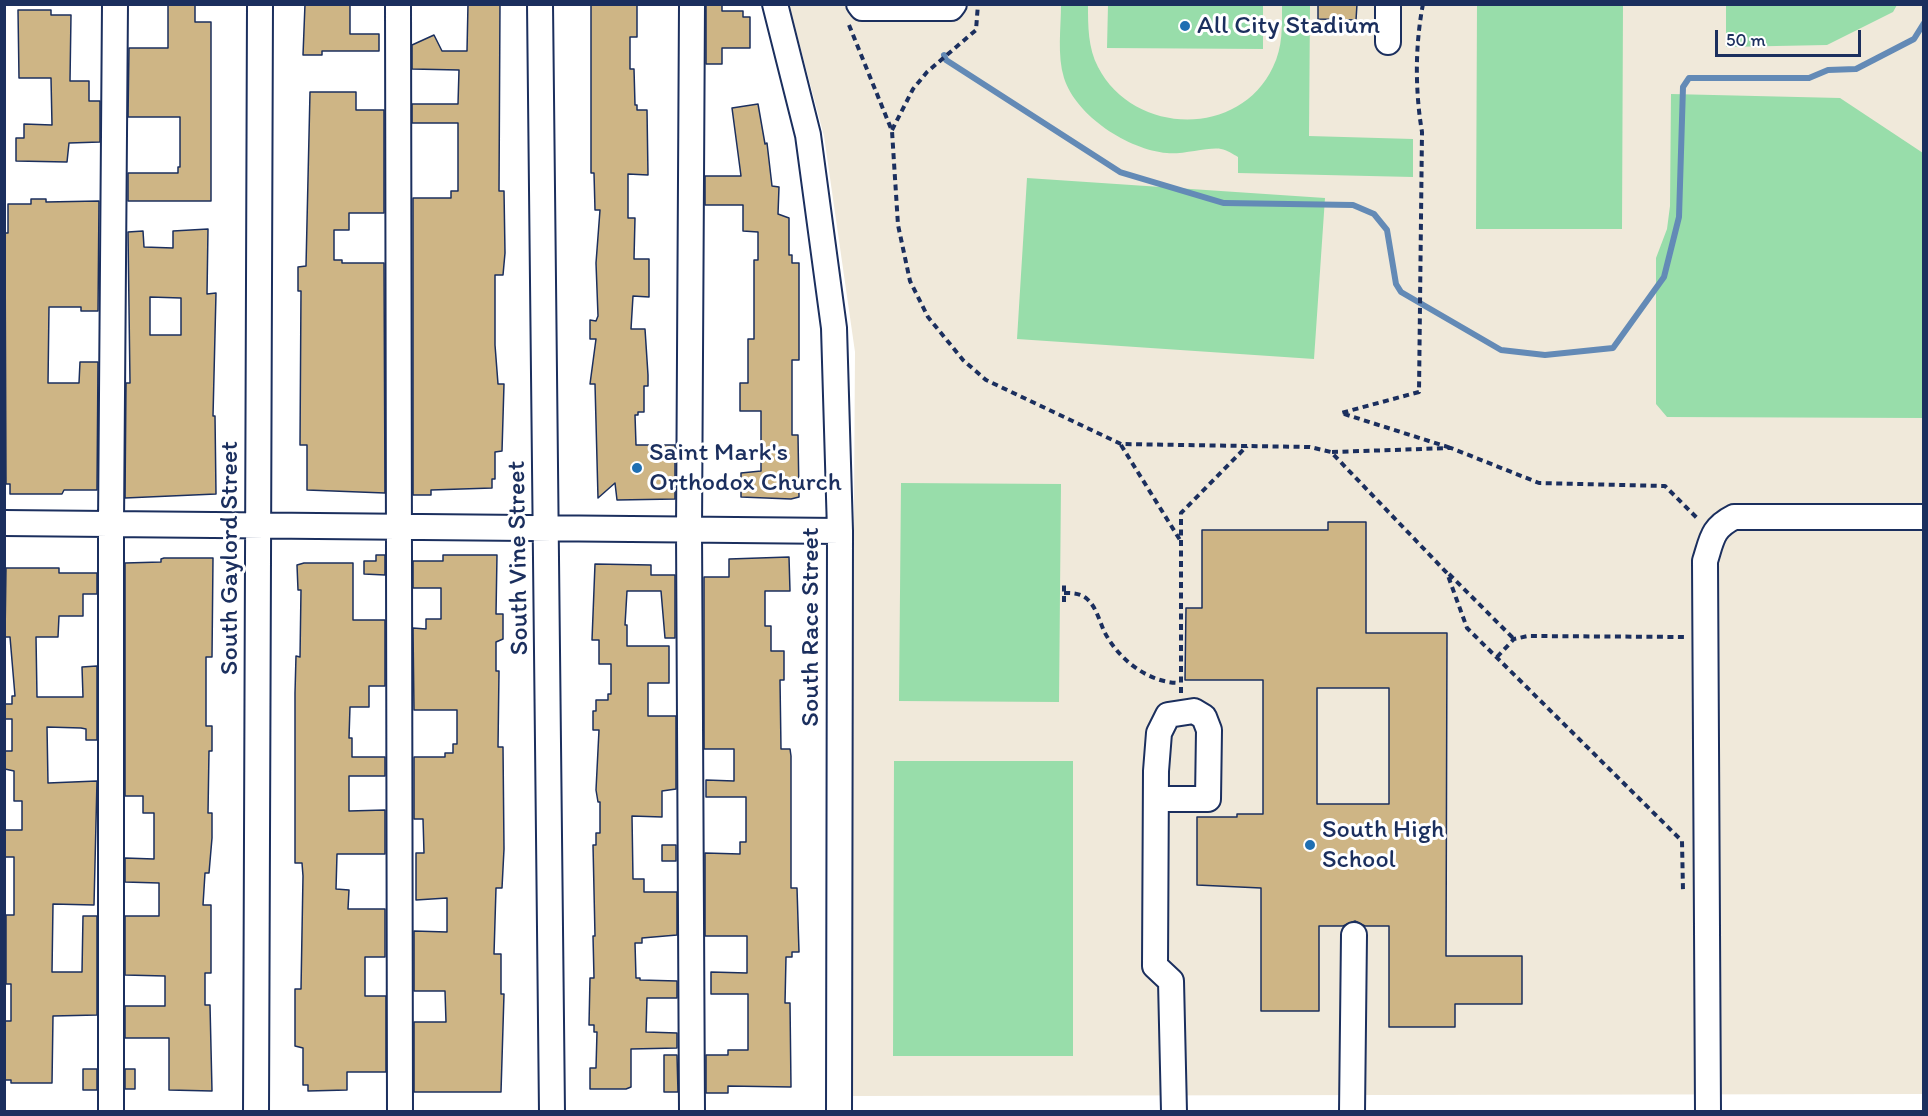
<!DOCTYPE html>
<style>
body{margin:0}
#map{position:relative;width:1928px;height:1116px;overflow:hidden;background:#fff;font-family:Itim,sans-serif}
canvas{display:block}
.frame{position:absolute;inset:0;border:6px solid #1b2f5e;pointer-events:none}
.scale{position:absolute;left:1715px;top:30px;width:146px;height:27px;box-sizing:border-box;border:3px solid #1b2f5e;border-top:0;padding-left:8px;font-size:18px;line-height:21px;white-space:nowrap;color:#1b2f5e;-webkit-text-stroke:4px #fff;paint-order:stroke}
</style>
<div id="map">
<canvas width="1928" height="1116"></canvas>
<div class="frame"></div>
<div class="scale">50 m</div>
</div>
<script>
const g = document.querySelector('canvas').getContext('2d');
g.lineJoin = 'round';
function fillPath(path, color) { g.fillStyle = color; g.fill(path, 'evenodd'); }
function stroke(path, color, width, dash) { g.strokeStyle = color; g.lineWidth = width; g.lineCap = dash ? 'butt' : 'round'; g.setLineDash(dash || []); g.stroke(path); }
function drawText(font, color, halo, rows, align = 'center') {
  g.font = font + ' Itim,sans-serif'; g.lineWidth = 6; g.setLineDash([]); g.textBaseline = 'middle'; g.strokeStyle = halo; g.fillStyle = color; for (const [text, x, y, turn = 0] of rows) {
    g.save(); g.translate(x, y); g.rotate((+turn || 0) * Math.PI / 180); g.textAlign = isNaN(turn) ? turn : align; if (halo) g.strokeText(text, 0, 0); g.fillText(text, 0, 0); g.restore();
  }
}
const built = new Path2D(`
 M789,5h1134v1089l-1073,2 5,-744 -31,-216z`);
const green = new Path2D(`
 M1061,5h27c0,21 0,43 10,62 35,68 141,72 175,0 10,-20 9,-41 9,-62h28l-1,131 104,3v38l-175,-4v-16c-5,-3 -11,-7 -17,-8 -9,-3 -40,6 -54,4 -38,-3 -91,-37 -103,-75 -7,-23 -3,-50 -3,-73z
 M1108,5h155v44l-156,-1z
 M1477,5h146l-1,224h-146z
 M1726,5v-1l171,1 -4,7 -66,33 -101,2z
 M1671,94l169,4 83,55v265l-256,-1 -11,-13v-146l11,-29 3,-23z
 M1027,178l298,20 -11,161 -297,-20z
 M901,483l160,1 -2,218 -160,-1z
 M894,761h179v295h-180z`);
const stream = new Path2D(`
 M944,55l2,5 174,112 104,31 129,2 21,9 13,16 9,54 5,8 100,58 44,5 68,-7 51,-71 15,-60 4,-130 6,-9h120l19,-8 28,-1 58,-30 10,-16`);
const building = new Path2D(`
 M168,4h27v18h16v179h-83v-28h50v-6h2v-50h-52l1,-69h39z
 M305,4h45v30h29v17h-57v4h-19z
 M468,4h32l-1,187h5l1,62 -2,22h-8v70l3,39h6l-2,67 -7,1v27h-3v9l-61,2v5h-18v-297h38v-7h7v-68h-46v-19h46l1,-34 -47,-1v-24l22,-10 8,16h25z
 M591,4h46v33h-7v32h4l1,36h2v5h10l1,65 -20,-1v44h7l-1,41h15v38l-16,-1 -2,33h14l3,46v11h-4v26h-6v3h-3l1,30h39v54l-58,1 -2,-17 -17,15 -3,-114h-5l6,-45h-6v-19l6,1 2,-5 -2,-53 4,-53h-5l-1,-37h-3z
 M706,4h16v7h21v6h7v31h-28v16h-16z
 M1318,4h39l-1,16 -38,-1z
 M18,10h33v5h20l-1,66h19v20h11v41l-31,1 -2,19 -51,-1v-23h8v-14l28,1 -1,-47h-32z
 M310,92h46v18h28v103h-35v17h-15v30h8v3h42l1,230 -78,-3v-45h-7l1,-154h-3v-24l8,-1z
 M758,104l7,40 2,-1 5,43 7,1 -1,27 11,4v37h3v8h7v97h-7v75h6l1,62 -8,2 -50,-2v-24l20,-2v-60h-21v-28h8v-44h6v-79h4v-28l-15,-1v-26h-38v-29h36l-9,-68z
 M31,199h15v3l53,-1 -1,110h-17v-4h-32l-1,76h31l1,-21h18l-1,128h-33l-2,4h-52v-10h-4l-1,-251h3v-29h23z
 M208,229l-1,65 9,-1 -3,123h2l1,78 -91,4 1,-115h4l-2,-151 15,-1 1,16 29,1v-17zM150,297l31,1v37h-31z
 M1328,522h38v111h81l-1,323h76v48h-67v23h-66v-101h-24l-10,-5 -12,5h-24v85h-58v-123l-64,-3v-68h40v-3h26v-134h-78l1,-72h16v-78h126zM1317,688h72v116h-72z
 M376,555h9v20l-21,-1v-13h12z
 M443,555h54l-1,59h7v25l-7,3v29h3l-1,76h5l1,102 -2,39h-6l-2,66h7v40h3l-3,98h-87v-70h32l-1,-31h-31v-60l33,1v-34l-31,2v-47h8l-1,-34h-9v-62h31v-4h8v-9h4v-34h-43l-1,-82 13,1v-10h15v-31h-28v-27h30z
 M789,557l1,34h-25v35h6v25h13v29h-4l1,69h9l1,7v132h6l2,64h-7v5h-6l-1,46h5l1,84 -63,-1v7h-22v-38h22v-5h20v-56h-37v-22l36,1v-37h-42v-83l35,1v-12h6v-45h-40v-17l28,1v-32h-30v-172h25v-18z
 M164,558h49l-1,99h-6v69h6v25h-3l-1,62h4v25l-3,35h-4l-2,32h8v68h-6v32h5l2,86 -43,-1v-52h-44v-32h40v-30l-40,-1v-59h34v-33l-34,-1v-24l29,1v-46h-11v-17h-18v-233l36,-1v-3z
 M304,563h49v57h32v66h-16v21h-19l-1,31h3v19h33v19h-36v35l36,-1v44h-48l-1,35 13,1 -1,19h37v48h-20v39h21v76h-39v18l-39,1v-6h-5v-37l-8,-2v-57h6l2,-113 -1,-13h-7v-170l1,-37 4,1 1,-67h-3l-1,-25z
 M595,564l56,1v10h24v63h-10l-4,-47h-34l-2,34h2v21h42v37h-21v33h28v73l-14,2v26l-30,-1 1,63h11v13h33v43l-35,3v5h-7l1,35h4v2l37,1v17h-30l-1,34 31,1v15l-46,1v38l-5,2h-36v-21h6l1,-36h-3v-7h-5l1,-47h4l-1,-42h2l-2,-91h3v-12h4v-31h-2l-2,-12 3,-60h-6v-19h3v-11h12v-6h3v-30h-12v-24h-7z
 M6,568h53v5h38v21h-14v22h-24l-1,21h-22l1,60h46l-1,-30 15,-1v74h-11v-11l-5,-1 -34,-1 1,56 49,-2 -3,124 -41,-1 -1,68h30l1,-56h14v99l-44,1 -1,67h-41v-3h-7v-59h7v-37h-5v-69h8v-58h-9v-27h17v-29h-8v-30l-9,-2v-18h7v-32h-7v-15h7v-8h3l-5,-59h-5z
 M662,845h14v16h-14z
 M664,1055h13l1,37h-14z
 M83,1069h14v21h-14z
 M125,1069h10v20h-10z`);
const path = new Path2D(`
 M1423,4c-8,41 -8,87 -1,128l-3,260 -78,21 110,35
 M849,25l43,106 6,94 12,56 18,36 35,43 23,20 135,64 189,3 21,5 116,121 20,55 215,213 1,50
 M892,130l21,-41 14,-17 49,-42 2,-26
 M1121,445l59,95
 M1332,452l119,-4 88,35 126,3 34,34
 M1449,574l65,65
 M1064,593c8,0 15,0 22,5 10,8 13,22 18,33 14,28 44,52 76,52
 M1064,602v-18
 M1497,657l17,-18 14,-3 158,1
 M1181,693v-180l66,-67`);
const minor = new Path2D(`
 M398,4l2,1108
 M540,4l12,1108
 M692,4l-3,526 3,582
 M775,4l33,131 26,193 6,203 -1,581
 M859,4l3,4h89l3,-4
 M1388,4v38
 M4,523l836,8
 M1156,799h52l1,-69 -5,-13 -10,-6 -26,4 -9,18 -3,38 -1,195 16,15 3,131
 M111,1112v-588l4,-520
 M256,1112l4,-1108
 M1352,1112l2,-177
 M1708,1112l-3,-551c7,-22 7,-33 29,-44h190`);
const markers = [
 [1185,26,6,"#1f6fb2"],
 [637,468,6,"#1f6fb2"],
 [1310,845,6,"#1f6fb2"]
];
const poiNames = [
 ["All City Stadium",1197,26],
 ["Saint Mark's",649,453],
 ["Orthodox Church",649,483],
 ["South High",1322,830],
 ["School",1322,860]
];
const streetNames = [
 ["South Gaylord Street",230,558,-90],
 ["South Vine Street",519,558,-91],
 ["South Race Street",811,627,-90]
];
fillPath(built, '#f0e9da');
fillPath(green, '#98ddaa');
stroke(stream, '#638ab6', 6);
fillPath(building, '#ceb585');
stroke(building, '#1b2f5e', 1.5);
stroke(minor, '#1b2f5e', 28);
stroke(path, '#1b2f5e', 4, [6, 4.5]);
stroke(minor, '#fff', 24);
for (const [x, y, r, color] of markers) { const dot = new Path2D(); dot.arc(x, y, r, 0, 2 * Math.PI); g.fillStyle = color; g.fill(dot); stroke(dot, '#fff', 2); }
drawText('26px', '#1b2f5e', '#fff', poiNames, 'left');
drawText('26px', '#1b2f5e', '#fff', streetNames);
</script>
